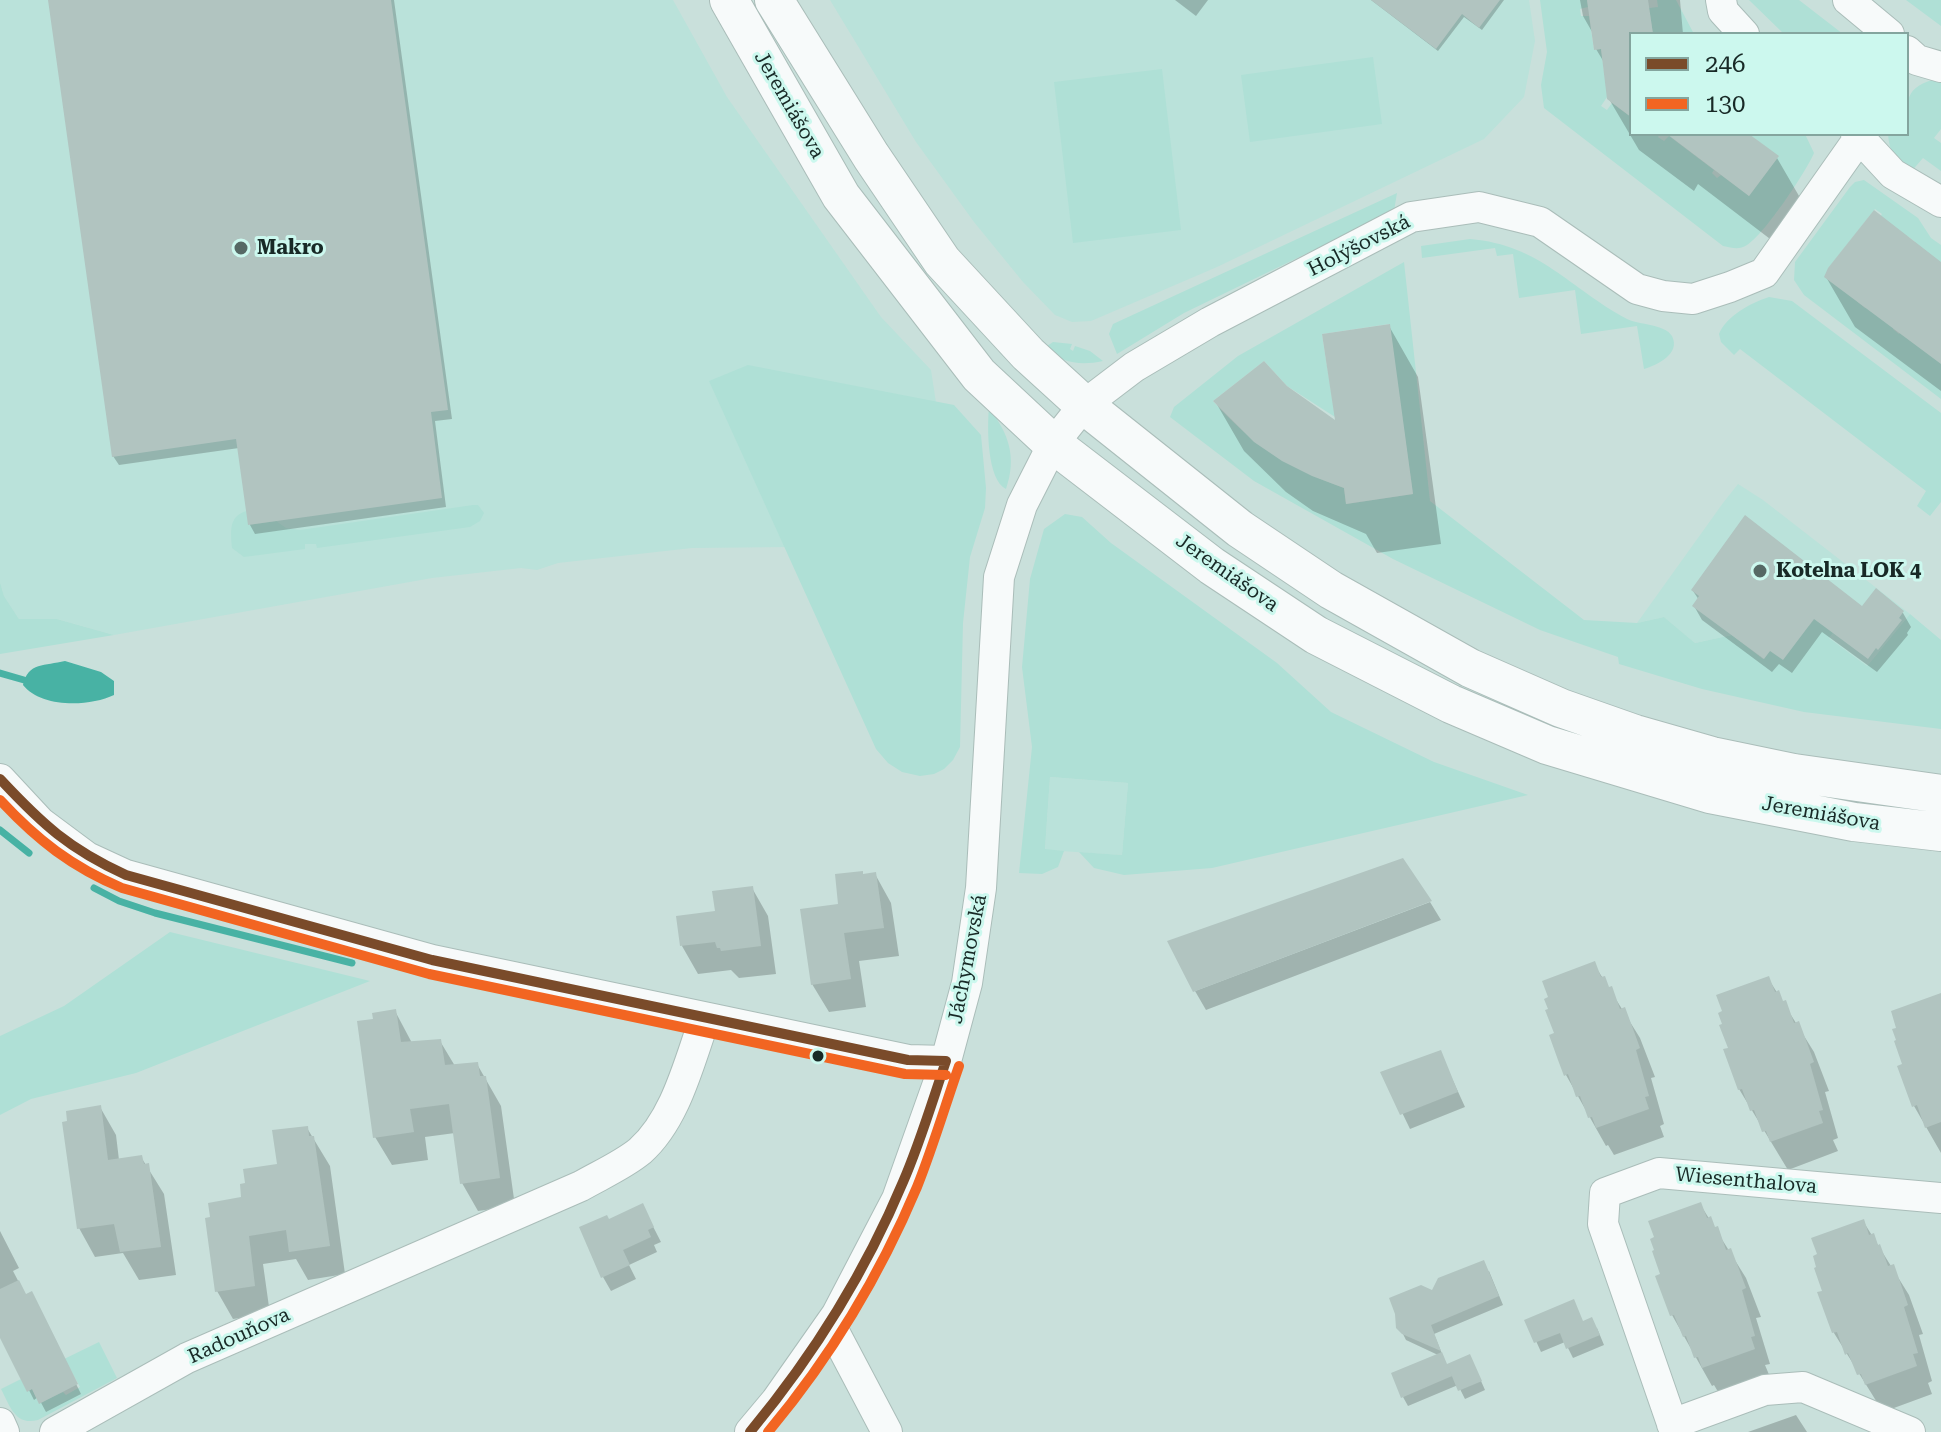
<!DOCTYPE html>
<meta charset="utf-8">
<style>
body{margin:0}
#map{position:relative;width:1941px;height:1432px;overflow:hidden;background:#c9e0db;font-family:"Roboto Serif",serif}
canvas{display:block}
.legend{position:absolute;left:1629px;top:32px;width:280px;height:104px;box-sizing:border-box;background:#ccf8ee;border:2px solid #84a59e;margin:0;padding:10px 14px;list-style:none;font-size:24px;color:#182926}
.legend li{display:flex;align-items:center;gap:16px;height:40px}
.legend b{width:40px;border:2px solid #84a59e}
</style>
<div id="map">
<canvas width="1941" height="1432"></canvas>
<ul class="legend">
<li><b style="height:10px;background:#7a4b2a"></b>246</li>
<li><b style="height:10px;background:#f26522"></b>130</li>
</ul>
</div>
<script>
const g = document.querySelector('canvas').getContext('2d');
g.lineJoin = 'round';
function fillPath(path, color) { g.fillStyle = color; g.fill(path, 'evenodd'); }
function stroke(path, color, width, dash) { g.strokeStyle = color; g.lineWidth = width; g.lineCap = dash ? 'butt' : 'round'; g.setLineDash(dash || []); g.stroke(path); }
function drawText(font, color, halo, rows, align = 'center') {
  g.font = font + ' "Roboto Serif",serif'; g.lineWidth = 6; g.setLineDash([]); g.textBaseline = 'middle'; g.strokeStyle = halo; g.fillStyle = color; for (const [text, x, y, turn = 0] of rows) {
    g.save(); g.translate(x, y); g.rotate((+turn || 0) * Math.PI / 180); g.textAlign = isNaN(turn) ? turn : align; if (halo) g.strokeText(text, 0, 0); g.fillText(text, 0, 0); g.restore();
  }
}
const built = new Path2D(`
 M0,0h673l54,97 154,220 50,53 31,202 -171,-25 -99,1 -134,15 -21,7 -16,-2 -89,10 -318,57 -57,-16h-38l-15,-23 -4,-14z
 M830,0h699l6,41 -11,56 -40,42 -267,128 -126,54 -19,1 -17,-7 -32,-33 -49,-60 -58,-80z
 M1738,484l25,16 147,114 -43,52 -38,-28 13,-16 -32,3 -46,34 -32,-24 -37,8 -31,-26 -27,6 86,-120z
 M1050,777l78,6 -6,72 -77,-5z`);
const green = new Path2D(`
 M1540,0h47l1,7 -8,2 1,7h8l5,34 7,-1 3,22 18,4 -21,31 6,4 5,-7 19,14v17h29l-2,3 6,4 5,-5 45,34 -2,3 5,5 4,-3 28,21 29,-39 -29,-23h56l9,19c-8,19 -50,82 -67,92 -8,5 -14,3 -24,1l-179,-138 -3,-23 6,-33z
 M1657,0h19l18,34h-41l-4,-26 9,-1z
 M1749,0h50l44,34h-59z
 M1906,0h35v26z
 M1373,57l9,67 -132,18 -9,-67z
 M1162,69l19,161 -108,13 -19,-161z
 M1941,78v51l-7,9 7,5v28l-18,-13 -13,15c-14,-12 -21,-21 -22,-39h19c0,-33 -5,-48 34,-56z
 M1864,180l54,38 13,20 10,7v21l-34,-13 8,-11 -6,-5 -37,-10 10,-13 -7,-5 -47,60 31,34 6,5 6,-7 27,21 -5,7 6,5 6,-7 36,27v45l-137,-104 -10,-15 1,-18 55,-75 5,-5z
 M1397,193l-3,18 -210,102 -67,41 -8,-20 4,-10z
 M1470,239c71,6 99,49 157,80 12,6 38,5 45,17 9,18 -15,29 -28,33l-7,-43 -56,8 -6,-44 -56,8 -6,-44 -16,2 -2,-8 -73,10 -1,-12z
 M1404,262l26,239 154,119 53,3 27,-6 31,26 37,-8 31,24 7,-8 40,-26 26,-32 6,29 -13,16 38,28 43,-52 31,26v89l-137,-17 -102,-23 -83,-25 -1,-7 -78,-27 -147,-71 -139,-78 -84,-64 4,-10 64,-51zM1389,324l24,170 -67,10 -2,-16c-53,-19 -94,-45 -131,-87l51,-40 23,25 48,31 -13,-83z
 M1769,297l23,4 149,112v89l-11,14 -13,-10 9,-15 -186,-142 -6,6 -13,-13 -2,-8c7,-18 32,-31 50,-37z
 M1053,342l19,2 -2,5 3,2 2,-5 15,5 13,10c-23,5 -41,2 -59,-13z
 M748,365l206,40 27,30 5,53 -1,20 -15,49 -7,66 -3,124 -7,13 -9,9 -10,5 -14,2 -18,-4 -14,-9 -12,-14 -167,-368z
 M989,408c20,26 28,49 17,81 -19,-9 -19,-62 -17,-81z
 M473,505h5l6,8 -4,8 -10,6 -153,21 -1,-4h-11v5l-61,8 -12,-9c-1,-16 -4,-31 14,-37l3,14 27,-4 10,7 14,2z
 M1065,514l17,3 29,26 166,120 54,49 103,50 94,33 -316,73 -88,7 -30,-7 -15,-16 43,3 6,-72 -78,-6 -5,72 19,2 -6,16 -16,7 -23,-1 13,-126 -10,-80 8,-88 14,-50z
 M0,582l4,14 15,23h38l57,16 -114,19z
 M170,932l200,49 -234,92 -105,26 -31,16v-79l64,-30z
 M99,1342l18,36 -79,42c-23,6 -28,-14 -37,-31l20,-10 6,12 5,-2 7,14 24,-11 3,3 14,-8 -10,-18 -10,-8z`);
const water = new Path2D(`
 M65,661l36,11 13,9v14c-25,12 -73,13 -91,-10 5,-23 22,-19 42,-24z`);
const shadow = new Path2D(`
 M50,0h344l58,419 -17,2 11,86 -191,27 -5,-9 -11,-77 -120,17 -6,-9z
 M1175,0h33l-12,16z
 M1371,0h133l-22,30 -18,-13 -26,34z
 M1580,0h100l3,34h-52v100h115l31,24 29,50 -28,37 -80,-61 -4,7 -55,-41 -30,-51 -4,-35 -9,-15 -1,-12 -12,-21z
 M1941,269v122l-86,-64 -29,-50z
 M1389,326l29,51 23,167 -64,9 -11,-19 -53,-23 -27,-19 -42,-41 -29,-50 71,-14 52,37z
 M1693,591l210,22 8,14 -4,6 1,2 -31,37 -55,-40 -30,41 -13,-9 -7,8 -70,-52 -8,-14 5,-6z
 M875,874l16,29 8,53 -40,5 7,46 -37,5 -17,-28 29,-79 23,-29z
 M752,888l16,28 8,58 -37,4 -8,-8 -33,4 -16,-28 -3,-28 38,-6z
 M1430,902l11,18 -235,90 -11,-19z
 M1594,964l46,74 15,39 -4,1 13,46 -4,2 4,11 -50,18 -6,-10 -2,1 -40,-71 -15,-39 5,-2z
 M1768,978l46,74 15,39 -4,1 13,46 -5,2 5,11 -50,19 -49,-81 -9,-40z
 M1941,995v158l-27,-47 -9,-41z
 M395,1011l17,32 28,-2 15,25 22,-2 24,42 14,100 -37,5 -16,-28 -7,-50 -30,4 3,23 -36,5 -17,-28v-117z
 M1440,1052l25,55 -55,22 -27,-56z
 M100,1107l16,28 3,25 22,-3 23,37 12,81 -37,5 -16,-27 -28,4 -16,-29z
 M307,1128l23,38 15,108 -37,6 -12,-21 -33,5 7,50 -37,5 -16,-28 27,-93 36,-32z
 M1700,1204l46,74 15,39 -5,1 14,46 -5,1 5,12 -50,18 -6,-10 -2,1 -40,-71 -10,-40z
 M642,1205l19,37 -7,3 3,7 -28,13 7,14 -25,12 -8,-14 6,-56z
 M1863,1221l46,74 14,39 -4,1 13,46 -4,2 4,11 -49,18 -49,-79 -9,-41z
 M0,1231l19,37 -6,3 13,25 10,7 45,91 -35,18 -8,-15 -4,3 -34,-67z
 M1489,1271l14,34 -69,29 13,32 27,-1 11,25 -20,9 -7,-14 -50,21 -5,-9 35,-42 -32,-15 -5,-10 32,-38z
 M1527,1321l56,2 14,5 7,17 -31,13 -8,-16 -24,10z
 M1796,1415l11,17h-59z`);
const stream = new Path2D(`
 M0,673l24,7
 M0,830l29,23
 M94,888l25,13 36,12 197,50`);
const building = new Path2D(`
 M48,0h343l57,410 -17,2 11,86 -194,27 -12,-86 -124,18z
 M1371,0h129l-21,28 -17,-14 -26,35z
 M1587,0h61l5,34h-22v83l-24,-18 -6,-50 -7,1z
 M1667,134h82l30,22 -30,40z
 M1874,210l67,52v102l-117,-87 4,-9z
 M1390,324l23,170 -67,10 -2,-16 -32,-12 -30,-15 -28,-19 -41,-41 51,-40 23,25 48,34 -13,-86z
 M1745,515l117,91 14,-18 28,23 -5,7 3,2 -24,30 -2,-2 -8,11 -54,-40 -31,41 -13,-9 -6,8 -72,-53 7,-10 -8,-6z
 M1403,858l29,43 -239,91 -26,-51z
 M863,871v3l13,-2 8,56 -40,5 7,46 -40,6 -11,-76 38,-5 -3,-30z
 M753,886l8,60 -40,5 -1,-3h-3l-2,-6 -35,4 -4,-30 39,-5 -3,-20z
 M1595,961l6,16 4,-1 4,11 3,-1 8,23 5,-2 15,41 -4,2 13,46 -4,1 4,12 -53,19 -4,-11 -4,1 -8,-22 -4,1 -8,-23 -4,2 -6,-16 -9,-25 5,-2 -9,-23 3,-1 -4,-10 4,-2 -6,-16z
 M1769,976l6,16 4,-2 4,11 3,-1 8,23 5,-2 15,41 -4,2 13,46 -4,1 4,12 -53,19 -4,-11 -4,1 -8,-22 -4,1 -8,-22 -4,1 -15,-41 5,-1 -9,-23 3,-1 -4,-11 4,-2 -6,-16z
 M1941,993v129l-16,6 -8,-23 -5,2 -15,-41 5,-2 -8,-23 2,-1 -4,-11 4,-1 -5,-17z
 M396,1009l5,33 40,-3 4,26 33,-3 2,14h6l14,102 -40,6 -11,-80 -39,5 4,23 -41,6 -16,-117 16,-2 -1,-6z
 M1441,1050l17,42 -58,23 -20,-43z
 M101,1105l7,55 34,-5 2,9 5,-1 12,84 -41,5 -6,-28 -37,5 -15,-107 5,-1 -1,-10z
 M308,1126l1,10h5l16,110 -41,6 -3,-22 -37,6 6,50 -40,6 -10,-74 5,-1 -2,-14 33,-6 -1,-13 5,-1 -2,-14 34,-5 -5,-34z
 M1701,1202l6,16 4,-2 4,11 3,-1 8,24 5,-2 15,40 -4,2 13,46 -4,1 4,12 -53,19 -4,-11 -4,1 -8,-22 -3,1 -9,-22 -4,1 -15,-40 5,-2 -8,-23 2,-1 -4,-11 4,-2 -6,-16z
 M643,1203l11,24 -6,3 3,7 -28,13 7,15 -29,13 -22,-51 28,-12 2,4z
 M1864,1219l5,16 5,-2 4,12 2,-1 8,22 6,-2 14,41 -4,2 14,46 -5,1 4,12 -52,19 -4,-11 -4,1 -9,-22 -3,2 -8,-23 -5,1 -15,-41 5,-1 -8,-23 2,-1 -3,-11 4,-2 -6,-16z
 M1484,1260l15,36 -68,29 10,26 -39,-17 -6,-6 -1,-14 -6,-16 32,-13 11,5 6,-12z
 M19,1280l7,14 6,-3 46,93 -39,20 -7,-15 -5,3 -27,-54v-49z
 M1574,1299l9,22 9,-4 8,18 -34,14 -6,-16 -26,10 -10,-23z
 M1442,1352l10,24 -51,22 -10,-25z
 M1470,1354l12,27 -24,10 -11,-27z`);
const minor = new Path2D(`
 M1721,0l2,11 21,23
 M1848,0l41,34
 M1907,51l10,9 24,7
 M1856,134l37,40 48,28
 M0,779l40,43 47,35 39,18 306,85 476,100 38,1
 M830,1324l57,108
 M0,1423l4,9
 M1672,1424l93,-34 38,-3 107,45
 M55,1432l132,-74 394,-172c19,-11 42,-21 59,-35 36,-32 49,-89 65,-133
 M750,1432l26,-31 61,-87 60,-115 49,-138 21,-78 14,-95 18,-311 23,-72 31,-61 31,-39 50,-38 76,-45 201,-105 68,-10 61,15 97,67 26,7 30,3 37,-12 34,-14 98,-139
 M1675,1432l-72,-208 2,-31 54,-20 282,25`);
const major = new Path2D(`
 M729,0l112,196 138,179 74,69 159,122 104,69 135,69 96,41 163,49 144,28 87,10
 M774,0l97,156 71,105 86,93 56,51 156,124 91,61 139,78 91,40 74,26 77,22 82,17 147,21`);
const bus1 = new Path2D(`
 M0,779c42,45 69,70 126,96l306,85 476,100 38,1
 M750,1432c63,-76 115,-159 153,-250 17,-39 29,-80 43,-121`);
const bus2 = new Path2D(`
 M0,800c37,40 72,67 122,88l307,86 476,100 41,1
 M768,1432c62,-74 112,-157 149,-245 16,-40 28,-81 42,-121`);
const markers = [
 [241,248,8,"#566965"],
 [1760,571,8,"#566965"],
 [818,1056,7,"#182926"]
];
const streetNames = [
 ["Jeremiášova",789,105,60],
 ["Holýšovská",1359,246,-27],
 ["Jeremiášova",1227,573,35],
 ["Jeremiášova",1821,814,10],
 ["Jáchymovská",968,959,-79],
 ["Wiesenthalova",1746,1181,5],
 ["Radouňova",239,1336,-24]
];
const poiNames = [
 ["Makro",257,248],
 ["Kotelna LOK 4",1776,571]
];
fillPath(built, '#bae2da');
fillPath(green, '#afe0d6');
fillPath(water, '#48b2a4');
fillPath(shadow, '#0003');
stroke(stream, '#48b2a4', 7);
fillPath(building, '#b1c4c0');
stroke(minor, '#aabdb9', 32);
stroke(major, '#aabdb9', 40);
stroke(minor, '#f7fafa', 30);
stroke(major, '#f7fafa', 38);
stroke(bus1, '#7a4b2a', 10);
stroke(bus2, '#f26522', 10);
for (const [x, y, r, color] of markers) { const dot = new Path2D(); dot.arc(x, y, r, 0, 2 * Math.PI); g.fillStyle = color; g.fill(dot); stroke(dot, '#ccf8ee', 3); }
drawText('20px', '#182926', '#ccf8ee', streetNames);
drawText('bold 20px', '#182926', '#ccf8ee', poiNames, 'left');
</script>
